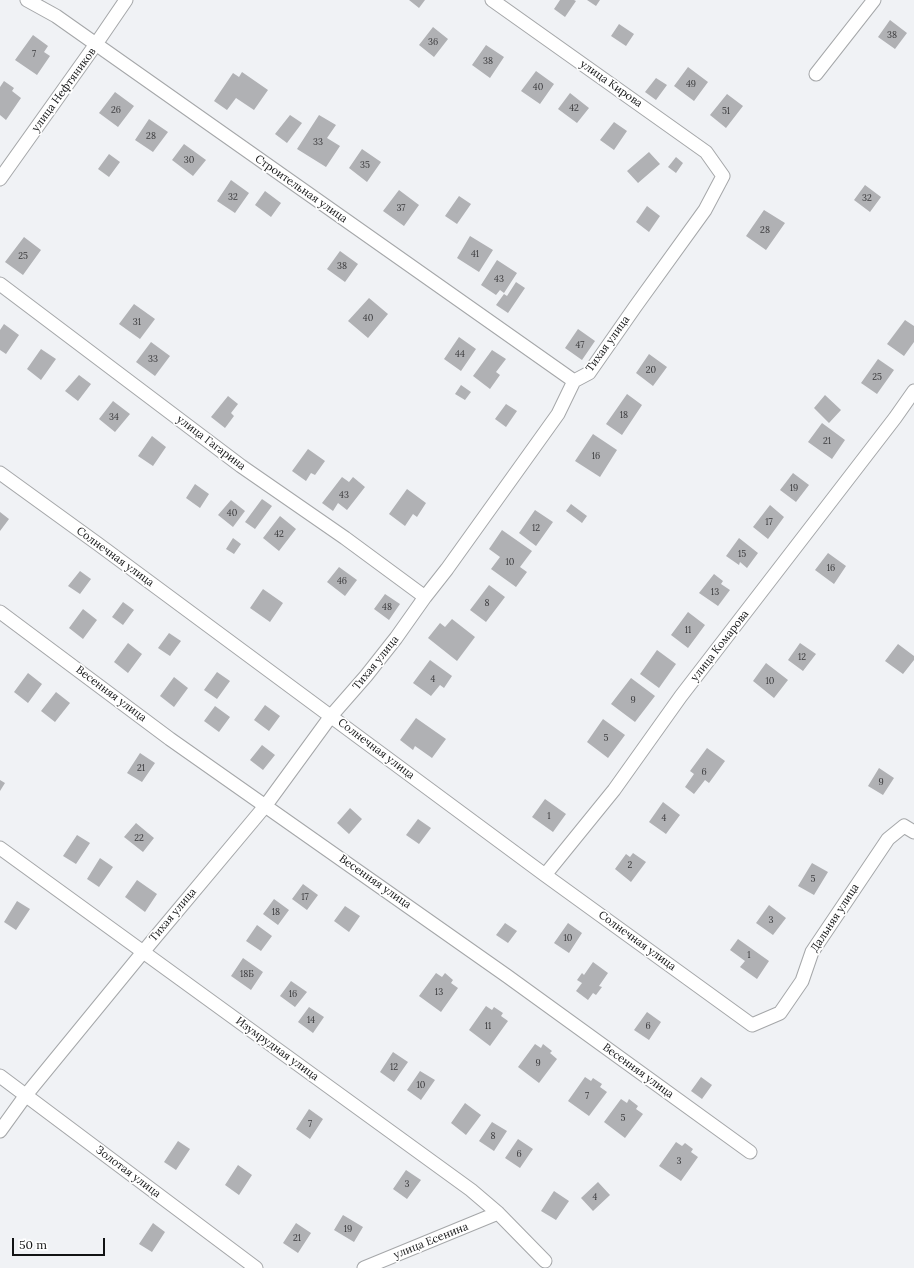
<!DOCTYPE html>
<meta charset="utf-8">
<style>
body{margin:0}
#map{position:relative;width:914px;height:1268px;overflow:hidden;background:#f0f2f5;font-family:Lora,serif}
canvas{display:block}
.scale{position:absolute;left:12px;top:1238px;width:93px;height:18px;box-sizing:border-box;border:2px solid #121314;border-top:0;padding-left:5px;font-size:12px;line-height:14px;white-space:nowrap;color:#121314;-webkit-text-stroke:3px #fff;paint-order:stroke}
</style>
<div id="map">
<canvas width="914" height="1268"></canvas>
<div class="scale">50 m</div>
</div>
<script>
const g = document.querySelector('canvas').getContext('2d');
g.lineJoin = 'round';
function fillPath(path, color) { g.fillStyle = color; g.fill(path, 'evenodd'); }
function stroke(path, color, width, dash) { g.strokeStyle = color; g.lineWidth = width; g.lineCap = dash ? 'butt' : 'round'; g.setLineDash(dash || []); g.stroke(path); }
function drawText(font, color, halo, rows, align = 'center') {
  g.font = font + ' Lora,serif'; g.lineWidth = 3.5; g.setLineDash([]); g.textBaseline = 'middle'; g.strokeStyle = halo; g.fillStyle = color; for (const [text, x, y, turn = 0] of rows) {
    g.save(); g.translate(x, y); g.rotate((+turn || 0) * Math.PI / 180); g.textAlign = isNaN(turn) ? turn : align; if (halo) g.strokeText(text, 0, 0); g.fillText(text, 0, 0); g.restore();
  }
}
const building = new Path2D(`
 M409,0h16l-6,8z
 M560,0h14l2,1 -11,16 -11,-8z
 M587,0h13l-4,6z
 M890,20l17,13 -12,16 -17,-12z
 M619,24l15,10 -8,12 -15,-10z
 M433,27l15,12 -14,18 -15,-12z
 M33,35l15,11 -4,6 6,4 -13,19 -22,-15z
 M486,45l18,12 -14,21 -18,-13z
 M688,67l20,15 -14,19 -20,-15z
 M536,71l18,13 -14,20 -19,-13z
 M242,72l26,18 -14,20 -18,-12 -9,12 -13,-9 19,-28 6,4z
 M656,78l11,7 -11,15 -11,-8z
 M4,81l10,7 -2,3 9,7 -15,22 -6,-5v-28z
 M115,92l19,14 -16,21 -19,-14z
 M570,93l19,15 -12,15 -19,-14z
 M727,94l16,12 -17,22 -16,-13z
 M290,115l12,8 -15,20 -12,-9z
 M319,115l17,10 -9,13 13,8 -14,21 -29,-18z
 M149,119l19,13 -15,20 -18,-12z
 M614,122l13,9 -13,19 -14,-10z
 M184,144l22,16 -13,16 -21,-16z
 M362,149l19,13 -14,20 -18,-14z
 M649,152l11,12 -22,19 -11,-12z
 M109,154l11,8 -11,15 -11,-8z
 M676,157l7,6 -7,10 -8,-6z
 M231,180l18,13 -14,20 -18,-12z
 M865,185l16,12 -11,15 -16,-12z
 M399,190l20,15 -15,21 -21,-15z
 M265,191l16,12 -10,14 -16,-12z
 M459,196l12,8 -14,20 -12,-8z
 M647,206l13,10 -11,16 -13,-10z
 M764,210l21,13 -19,27 -20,-14z
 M470,236l23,14 -14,22 -22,-14z
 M24,237l17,13 -18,25 -18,-13z
 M340,251l18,13 -13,18 -18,-13z
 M497,260l20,13 -13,20 -4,-3 -4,5 -15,-10z
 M516,282l9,6 -17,25 -12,-8 8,-11 3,2z
 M369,298l19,16 -20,24 -20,-17z
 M134,304l21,15 -15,20 -21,-15z
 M905,320l9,6v16l-10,14 -17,-12z
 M4,324l15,11 -13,19 -6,-4v-20z
 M578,329l17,12 -13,19 -17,-12z
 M459,337l17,12 -15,22 -17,-12z
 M151,342l19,14 -15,20 -19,-14z
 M41,349l15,10 -15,21 -14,-11z
 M492,350l14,9 -10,13 4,3 -10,14 -17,-13z
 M649,354l18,13 -14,19 -17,-13z
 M878,359l16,11 -17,24 -16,-11z
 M79,375l12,9 -13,17 -13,-10z
 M461,385l10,7 -6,8 -10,-6z
 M627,394l15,11 -20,30 -16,-11z
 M825,395l16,15 -12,13 -15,-15z
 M228,396l10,8 -7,9 3,3 -9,12 -14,-11z
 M113,401l17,13 -15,18 -16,-13z
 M506,404l11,7 -11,16 -11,-8z
 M822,423l23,17 -13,19 -24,-17z
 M593,434l24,16 -17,27 -25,-16z
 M152,436l14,11 -13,19 -15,-10z
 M308,449l17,12 -10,14 -4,-2 -5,8 -14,-10z
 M793,473l16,12 -13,17 -16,-12z
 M342,477l7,5 4,-5 12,10 -18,23 -9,-7 -5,8 -11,-8z
 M195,484l14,10 -9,14 -14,-10z
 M407,489l19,14 -9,14 -4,-3 -8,12 -16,-12z
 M262,499l10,7 -17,23 -10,-7z
 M231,500l14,11 -12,16 -15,-12z
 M571,504l16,12 -5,7 -16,-12z
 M770,505l14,12 -16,22 -15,-12z
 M535,510l18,12 -17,24 -17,-13z
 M0,512l9,7 -9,12z
 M280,516l16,13 -17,22 -16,-13z
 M502,530l30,21 -12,16 7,5 -11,15 -25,-18 9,-12 -11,-8z
 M233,538l8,6 -7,10 -8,-5z
 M739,538l19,15 -11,15 -7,-6 -1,3 -13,-9z
 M828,553l18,13 -12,18 -19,-14z
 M339,567l18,13 -12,16 -18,-14z
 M80,571l11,8 -11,15 -12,-8z
 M714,574l9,7 -2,3 9,6 -12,16 -19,-13z
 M489,585l16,12 -19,25 -16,-12z
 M263,589l20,14 -13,19 -20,-14z
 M385,594l15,10 -11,16 -15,-11z
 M123,602l11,8 -11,15 -11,-8z
 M83,609l14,11 -14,19 -14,-11z
 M688,612l17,13 -17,23 -17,-13z
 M452,619l23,18 -18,24 -29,-23 12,-15 5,4z
 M169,633l12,8 -11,15 -12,-8z
 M128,643l14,11 -14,19 -14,-11z
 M800,643l16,11 -13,17 -15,-11z
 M898,644l16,12v4l-11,14 -18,-13z
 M657,650l19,14 -17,24 -19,-14z
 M430,660l22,16 -8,12 -4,-3 -9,11 -18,-13z
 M766,663l22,17 -14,18 -21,-17z
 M217,672l13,9 -13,18 -13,-9z
 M28,673l14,11 -14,19 -14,-11z
 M174,677l14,11 -14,19 -14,-11z
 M631,678l24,18 -20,26 -24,-18z
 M56,692l14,11 -15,19 -14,-11z
 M265,705l15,11 -11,15 -15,-11z
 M215,706l15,11 -11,15 -15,-11z
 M416,718l30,21 -14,19 -17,-12 -2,4 -13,-10z
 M603,719l22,16 -17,23 -21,-16z
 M262,745l13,10 -12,15 -13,-10z
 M707,748l18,13 -16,22 -4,-3 -11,14 -9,-7 9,-13 -4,-3z
 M140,753l15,10 -13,19 -15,-9z
 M879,768l15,10 -11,17 -15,-9z
 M0,780l5,3 -5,8z
 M545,799l21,15 -13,18 -21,-15z
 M663,802l17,13 -14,19 -17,-12z
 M350,808l12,11 -13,15 -12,-11z
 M418,819l13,9 -12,16 -13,-9z
 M136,823l18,15 -11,14 -19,-15z
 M77,835l13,8 -14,21 -13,-8z
 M633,853l13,9 -15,20 -16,-13 11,-15 4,3z
 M100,858l13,9 -14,20 -12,-8z
 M812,863l16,9 -14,23 -16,-9z
 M137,880l20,14 -12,18 -20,-15z
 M303,884l15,11 -11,15 -15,-11z
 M274,899l15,11 -11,15 -15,-11z
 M17,901l13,8 -14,21 -12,-8z
 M769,905l17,13 -13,17 -17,-12z
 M345,906l15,10 -11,16 -15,-11z
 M505,923l12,8 -9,12 -12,-8z
 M568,923l14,10 -13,20 -15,-10z
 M257,925l15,11 -11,15 -15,-10z
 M738,939l31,22 -12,18 -17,-12 5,-6 -15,-11z
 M243,958l20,14 -12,18 -20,-14z
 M593,962l15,11 -9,13 3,1 -6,8 -3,-2 -5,7 -12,-9 6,-8 -5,-3 5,-7 2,2z
 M436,973l6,4 3,-4 8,7 -2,3 7,5 -17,24 -22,-16z
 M291,981l16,11 -12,15 -15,-11z
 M486,1006l6,4 2,-3 9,6 -2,3 7,5 -18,25 -21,-16z
 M309,1007l15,10 -11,16 -15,-11z
 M647,1012l14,10 -12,18 -15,-10z
 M535,1044l6,4 2,-4 9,7 -2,2 7,6 -18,24 -21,-16z
 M393,1052l15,10 -14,20 -14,-10z
 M420,1071l15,9 -14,20 -14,-10z
 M585,1077l6,4 2,-3 9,6 -2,3 7,5 -18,24 -21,-15z
 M701,1077l11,8 -10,14 -11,-8z
 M621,1099l6,4 2,-4 9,7 -2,3 7,5 -18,24 -21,-16z
 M465,1103l16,12 -15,20 -15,-12z
 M309,1109l14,10 -13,20 -14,-10z
 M492,1122l15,9 -13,20 -15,-10z
 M518,1139l15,10 -13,19 -15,-10z
 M178,1141l12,8 -14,21 -12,-8z
 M676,1142l6,4 3,-3 8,6 -2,3 7,5 -17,24 -22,-15z
 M238,1165l14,10 -13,20 -14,-10z
 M406,1170l15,10 -14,19 -14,-10z
 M598,1182l12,13 -17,16 -12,-13z
 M554,1191l15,10 -13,19 -15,-9z
 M343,1215l20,12 -9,15 -20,-12z
 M153,1223l12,9 -13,20 -13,-8z
 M296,1223l15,10 -13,20 -15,-10z`);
const street = new Path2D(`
 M27,0l29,16 518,365
 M816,74l58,-74
 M0,179l96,-135 30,-44
 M0,284l241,182 104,72 80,59
 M0,473l98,71 447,331 207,150 28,-12 22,-32 10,-29 76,-113 16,-13 10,6
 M0,612l170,127 337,237 243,176
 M0,848l471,342 27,23 47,48
 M545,875l69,-85 67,-94 214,-278 19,-27
 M0,1076l256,192
 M0,1131l26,-36 117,-143 123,-147 65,-89 35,-40 30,-38 29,-41 22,-28 111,-155 16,-33 15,-8 46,-66 70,-97 18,-34 -17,-24 -214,-152
 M364,1268l134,-55`);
const numberNames = [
 ["38",892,35],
 ["36",433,42],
 ["7",34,54],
 ["38",488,61],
 ["49",691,84],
 ["40",538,87],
 ["42",574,108],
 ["26",116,110],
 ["51",726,111],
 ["28",151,136],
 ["33",318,142],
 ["30",189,160],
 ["35",365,165],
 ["32",233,197],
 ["32",867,198],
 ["37",401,208],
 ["28",765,230],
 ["41",475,254],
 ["25",23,256],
 ["38",342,266],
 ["43",499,279],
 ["40",368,318],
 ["31",137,322],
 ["47",580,345],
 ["44",460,354],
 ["33",153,359],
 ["20",651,370],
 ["25",877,377],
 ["18",624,415],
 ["34",114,417],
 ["21",827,441],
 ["16",596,456],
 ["19",794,488],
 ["43",344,495],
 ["40",232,513],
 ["17",769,522],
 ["12",536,528],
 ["42",279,534],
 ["15",742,554],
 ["10",510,562],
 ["16",831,568],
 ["46",342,581],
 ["13",715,592],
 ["8",487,603],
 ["48",387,607],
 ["11",688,630],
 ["12",802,657],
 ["4",433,679],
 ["10",770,681],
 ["9",633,700],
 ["5",606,738],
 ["21",141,768],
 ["6",704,772],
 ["9",881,782],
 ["1",549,816],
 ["4",664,818],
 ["22",139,838],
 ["2",630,865],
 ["5",813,879],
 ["17",305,897],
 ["18",276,912],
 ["3",771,920],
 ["10",568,938],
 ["1",749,955],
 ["18Б",247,974],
 ["13",439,992],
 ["16",293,994],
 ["14",311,1020],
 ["11",488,1026],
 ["6",648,1026],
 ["9",538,1063],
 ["12",394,1067],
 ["10",421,1085],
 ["7",587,1096],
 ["5",623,1118],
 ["7",310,1124],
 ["8",493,1136],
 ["6",519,1154],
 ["3",679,1161],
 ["3",407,1184],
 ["4",595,1197],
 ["19",348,1229],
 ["21",297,1238]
];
const streetNames = [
 ["улица Кирова",611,84,35],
 ["улица Нефтяников",64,90,-54],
 ["Строительная улица",301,189,35],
 ["Тихая улица",608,344,-54],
 ["улица Гагарина",211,443,37],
 ["Солнечная улица",115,557,36],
 ["улица Комарова",720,646,-52],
 ["Тихая улица",376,663,-51],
 ["Весенняя улица",111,694,37],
 ["Солнечная улица",376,749,37],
 ["Весенняя улица",375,882,35],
 ["Тихая улица",173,915,-50],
 ["Дальняя улица",835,918,-57],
 ["Солнечная улица",637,941,36],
 ["Изумрудная улица",277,1049,36],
 ["Весенняя улица",638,1071,36],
 ["Золотая улица",128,1172,37],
 ["улица Есенина",431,1241,-22]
];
fillPath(building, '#b0b1b4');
stroke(street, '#a5a7a9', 15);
stroke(street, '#fff', 13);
drawText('9px', '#3a3a3c', null, numberNames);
drawText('11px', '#121314', '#fff', streetNames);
</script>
